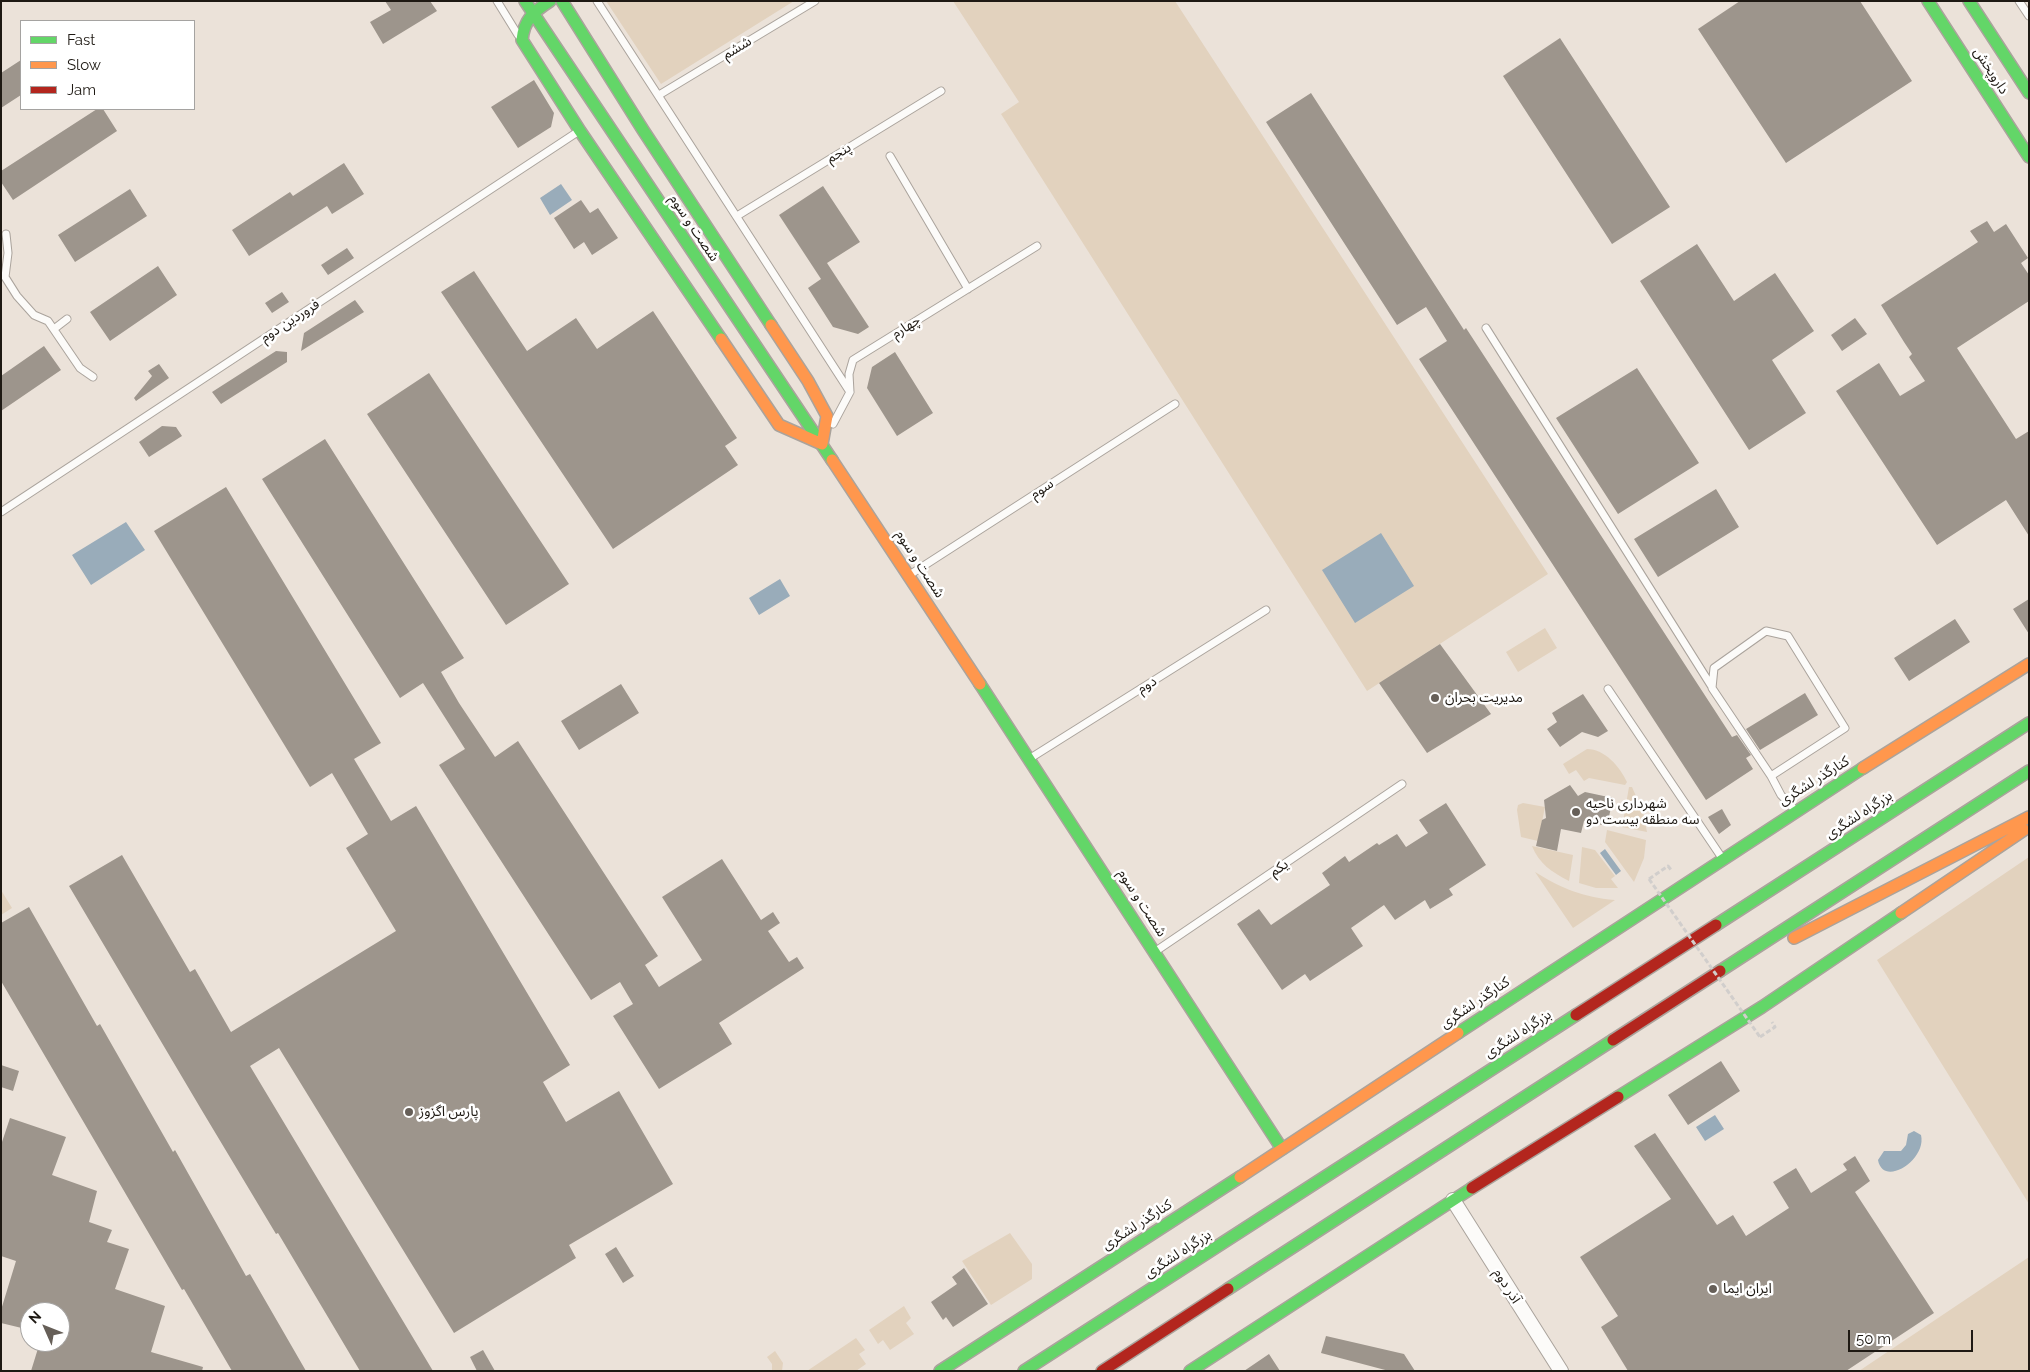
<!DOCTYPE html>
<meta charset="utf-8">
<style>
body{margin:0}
#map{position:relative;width:2030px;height:1372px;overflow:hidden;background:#ebe2d9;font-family:Raleway,sans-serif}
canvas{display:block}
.frame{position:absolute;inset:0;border:2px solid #1e1913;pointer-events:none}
.legend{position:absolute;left:20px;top:20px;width:175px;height:90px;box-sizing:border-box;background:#fff;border:1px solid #a5a3a1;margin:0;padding:6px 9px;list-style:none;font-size:15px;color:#1e1913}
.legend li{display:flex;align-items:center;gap:10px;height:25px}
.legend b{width:25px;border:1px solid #a5a3a1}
.north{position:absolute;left:20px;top:1302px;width:50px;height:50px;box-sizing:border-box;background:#fff;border:1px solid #a5a3a1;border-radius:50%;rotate:314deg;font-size:14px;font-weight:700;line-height:20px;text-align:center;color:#1e1913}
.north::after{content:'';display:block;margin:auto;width:18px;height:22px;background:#665f58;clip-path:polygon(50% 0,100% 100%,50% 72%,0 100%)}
.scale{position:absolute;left:1848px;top:1330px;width:125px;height:22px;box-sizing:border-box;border:2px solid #1e1913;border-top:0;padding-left:6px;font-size:15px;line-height:18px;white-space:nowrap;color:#1e1913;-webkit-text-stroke:4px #fff;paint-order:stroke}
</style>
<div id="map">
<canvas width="2030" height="1372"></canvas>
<div class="frame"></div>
<ul class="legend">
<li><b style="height:6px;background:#63d668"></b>Fast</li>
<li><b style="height:6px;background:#ff974d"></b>Slow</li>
<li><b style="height:6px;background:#b3261e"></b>Jam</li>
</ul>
<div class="north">N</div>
<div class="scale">50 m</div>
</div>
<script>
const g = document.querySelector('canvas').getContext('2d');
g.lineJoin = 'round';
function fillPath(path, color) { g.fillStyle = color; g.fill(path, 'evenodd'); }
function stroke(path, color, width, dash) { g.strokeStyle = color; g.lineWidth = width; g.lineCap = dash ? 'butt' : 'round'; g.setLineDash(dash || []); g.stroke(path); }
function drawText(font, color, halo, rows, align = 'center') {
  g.font = font + ' Raleway,"Noto Sans Arabic",sans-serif'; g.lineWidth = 5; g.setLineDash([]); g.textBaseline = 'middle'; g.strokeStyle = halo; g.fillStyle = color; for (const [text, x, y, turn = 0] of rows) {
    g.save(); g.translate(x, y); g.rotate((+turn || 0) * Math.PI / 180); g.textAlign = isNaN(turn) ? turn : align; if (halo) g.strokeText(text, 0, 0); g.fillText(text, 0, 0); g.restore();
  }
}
const green = new Path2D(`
 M606,1h188l-133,83z
 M953,1h222l373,573 -181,117 -366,-577 18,-12z
 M1545,628l12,20 -39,24 -12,-20z
 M1587,749c18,0 33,18 40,33l-2,3 -36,-7 -5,3 -8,-11 -7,4 -6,-10z
 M1629,787h3l11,25 4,20 -25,-5z
 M1523,803l22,4 -7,34 -17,-4 -4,-27 1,-5z
 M1607,830l39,10 -2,18 -10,24 -29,-40z
 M1532,846l41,9 -4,26c-17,-9 -30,-17 -37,-35z
 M1582,847l13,3 20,26 -4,3 7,9h-22l-17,-5z
 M2029,857v347l-152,-244z
 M1535,872c28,17 47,25 80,28l-42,28z
 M1,890l11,18 -11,7z
 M1010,1233l22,31v15l-41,26 -29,-44z
 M2029,1257v114h-170z
 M904,1306l7,12 -5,5 8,11 -24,16 -7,-10 -5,4 -9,-14z
 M856,1338l9,12 -6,4 7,10 -10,7h-49z
 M775,1351l8,12 -1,8h-10v-7l-5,-7z`);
const water = new Path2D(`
 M561,184l11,16 -22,15 -10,-17z
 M126,522l19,28 -54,35 -19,-30z
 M1381,533l33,53 -59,37 -33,-53z
 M780,579l10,17 -31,19 -10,-17z
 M1605,849l16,22 -5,4 -16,-22z
 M1715,1115l9,14 -19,12 -9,-14z
 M1914,1131l7,4c6,25 -38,53 -43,25l6,-9h17l5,-6 2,-11z`);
const building = new Path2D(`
 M385,1h45l7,10 -54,33 -13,-22 21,-12z
 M1740,1h120l52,80 -126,82 -88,-134z
 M1560,38l110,169 -58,37 -109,-168z
 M21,60v35l-20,13v-35z
 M534,80l20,33 -3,14 -33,21 -27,-41z
 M1311,93l153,237 2,-2 266,409 5,-2 14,20 -5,3 7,11 -47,31 -287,-441 28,-18 -21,-34 -29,18 -131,-203z
 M97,109h6l14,22 -104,69 -12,-18v-11z
 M344,163l20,31 -32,20 -5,-8 -78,50 -17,-26 58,-38 3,4z
 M823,186l37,56 -33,21 42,64 -11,7 -25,-7 -25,-39 13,-9 -42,-64z
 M130,189l17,27 -72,46 -17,-27z
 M581,200l9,13 8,-5 20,30 -26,17 -8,-13 -10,7 -20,-31z
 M1987,221l7,11 12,-8 22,34 -7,5 8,12v26l-72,47 59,91 13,-8v105l-23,-36 -69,45 -101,-154 43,-28 21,33 25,-15 -16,-24 3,-3 -8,-12 -23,-37 97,-63 -8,-11z
 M1697,244l37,57 41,-28 39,58 -42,29 34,53 -57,37 -109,-169z
 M347,248l7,10 -26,17 -7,-10z
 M158,266l19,29 -67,46 -20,-29z
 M474,271l53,80 49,-33 21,31 56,-38 84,127 -12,8 13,19 -125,84 -172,-257z
 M282,292l7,10 -17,11 -7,-10z
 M355,300l9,12 -63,39 3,-18z
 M1855,318l12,16 -25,17 -11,-16z
 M44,346l17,24 -60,41v-35z
 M276,351l11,1v10l-66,42 -9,-12z
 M895,352l38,61 -36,23 -30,-48 5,-21z
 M159,364l10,14 -33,23 -2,-3 18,-22 -4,-5z
 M1637,368l62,95 -81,51 -62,-96z
 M429,373l140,211 -63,41 -139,-211z
 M162,426l14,1 6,9 -33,21 -10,-15z
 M325,439l139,219 -23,14 18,31 36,54 23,-16 140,215 -13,9 14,22 43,-27 -40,-63 60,-38 39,61 12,-8 7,11 -12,8 21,31 8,-5 7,11 -85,55 13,21 -73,45 -46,-73 20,-12 -13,-22 -29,18 -152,-235 26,-16 -42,-66 -23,15 -138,-219z
 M226,487l155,256 -27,16 37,62 25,-15 154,259 -27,17 23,40 53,-31 54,93 -104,61 7,13 -122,75 -175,-285 -29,18 183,305h-73l-82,-138 -2,1 -75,-125 -132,-223 53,-31 68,117 5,-3 36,63 165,-101 -50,-83 22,-14 -36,-61 -22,14 -156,-256z
 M1716,489l23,38 -81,50 -24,-38z
 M2029,599v35l-16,-25z
 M1955,619l15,23 -61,39 -15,-23z
 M1440,644l51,70 -64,39 -48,-70z
 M621,684l18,29 -60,37 -18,-29z
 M1805,693l13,22 -58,35 -14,-21z
 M1583,694l25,37 -10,6 -16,-5 -22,15 -13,-18 10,-7 -5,-9z
 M1570,785l8,11 7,-4 28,6 -6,28 -23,-5 -3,12 -20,-4 -4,22 -21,-5 6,-26 4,-2 -2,-18z
 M1446,803l40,62 -37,24 4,6 -23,14 -5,-9 -30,20 -11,-15 -33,23 12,18 -53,35 -5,-7 -23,16 -45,-66 22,-15 12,16 59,-40 -8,-12 23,-17 4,6 28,-19 2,2 18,-11 9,13 22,-14 -9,-13z
 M1722,809l9,16 -12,9 -11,-17z
 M29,907l68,119 3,-2 73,128 2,-2 71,126 4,-2 56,97h-74l-48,-82 -2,1 -181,-309v-58z
 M1721,1061l19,30 -52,34 -20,-30z
 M1,1065l18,6 -6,20 -12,-4z
 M10,1118l56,19 -14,38 45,16 -8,31 23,8 -5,12 22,7 -14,40 50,17 -14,46 52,15 -1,4h-171l9,-29h20v-30h-30v18l-29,-7v-13l15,-49 -15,-5v-111z
 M1655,1133l62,92 16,-10 13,21 43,-28 -16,-26 23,-14 15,25 36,-23 -4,-6 12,-8 15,25 -15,11 79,121 -88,58h-218l-27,-44 17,-11 -38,-59 91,-58 -37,-53z
 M616,1247l18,29 -11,7 -18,-29z
 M964,1268l24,36 -35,23 -7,-10 -3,3 -12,-18 26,-18 -5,-7z
 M1326,1336l78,18 11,17h-26l-68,-18z
 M483,1350l12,21h-18l-7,-14z
 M1269,1354l11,17h-36z`);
const path = new Path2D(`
 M1649,879l19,-13 4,5
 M1760,1037l15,-10 -3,-5`);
const lane = new Path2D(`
 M497,1l21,34
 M597,1l253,391
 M2019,1l10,15
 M659,95l156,-94
 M890,156l78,133
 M737,216l204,-125
 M6,234l2,19 -3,24 12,19 17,19 14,6 32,47 13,9
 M1486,328l226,359
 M54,329l13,-10
 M833,424l17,-32 -1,-18 4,-14 184,-114
 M1,512l578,-381
 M911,574l264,-170
 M1608,689l112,166
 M1029,759l237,-149
 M1771,776l-59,-88 2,-20 52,-37 22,5 57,92 -74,48 10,19 12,13
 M1156,951l246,-167`);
const street = new Path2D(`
 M1453,1200l108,171`);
const fast = new Path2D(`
 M525,1l307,459
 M550,1c-17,11 -26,19 -28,39l58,91 141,208
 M562,1l81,129 128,195
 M1928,1l101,156
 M1969,1l60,92
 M980,684l302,465
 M1716,925l313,-202
 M1720,971l309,-200
 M1458,1033l405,-265
 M1618,1097l144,-90 139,-94
 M1228,1289l385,-249
 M940,1371l300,-194
 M1024,1371l552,-356
 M1190,1371l282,-183`);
const slow = new Path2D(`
 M721,339l58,86 43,19 5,-28 -19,-35 -37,-56
 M832,460l148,224
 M1863,768l166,-104
 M1901,913l123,-83
 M1794,938l235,-121
 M1240,1177l218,-144`);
const jam = new Path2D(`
 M1576,1015l140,-90
 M1613,1040l107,-69
 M1472,1188l146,-91
 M1102,1371l126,-82`);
const pathBridge = new Path2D(`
 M1649,879l111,158`);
const markers = [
 [1435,698,5,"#665f58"],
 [1576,812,5,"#665f58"],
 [409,1112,5,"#665f58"],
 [1713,1289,5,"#665f58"]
];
const streetNames = [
 ["ششم",737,48,-31],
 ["داروپخش",1991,71,57],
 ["پنجم",839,153,-31],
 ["شصت و سوم",694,228,56],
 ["فروردین دوم",290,321,-33],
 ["چهارم",906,327,-32],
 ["سوم",1042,489,-33],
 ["شصت و سوم",920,564,57],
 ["دوم",1147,685,-32],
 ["کنارگذر لشگری",1814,781,-32],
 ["بزرگراه لشگری",1859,815,-33],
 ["یکم",1279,868,-34],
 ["شصت و سوم",1142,903,57],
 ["کنارگذر لشگری",1475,1003,-34],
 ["بزرگراه لشگری",1518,1034,-33],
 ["کنارگذر لشگری",1137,1225,-33],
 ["بزرگراه لشگری",1178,1254,-33],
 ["آذر دوم",1507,1286,58]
];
const poiNames = [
 ["مدیریت بحران",1445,698],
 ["شهرداری ناحیه",1586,804],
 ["سه منطقه بیست دو",1586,820],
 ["پارس اگزوز",419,1112],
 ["ایران ایما",1723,1289]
];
fillPath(green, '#e2d2be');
fillPath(water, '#99acba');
fillPath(building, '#9d958c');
stroke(lane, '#aaa39c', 9);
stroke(street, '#aaa39c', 16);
stroke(fast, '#aaa39c', 14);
stroke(slow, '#aaa39c', 14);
stroke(jam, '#aaa39c', 14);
stroke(path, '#d1cecc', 3, [5, 2.5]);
stroke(lane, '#fcfbf9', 7);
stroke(street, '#fcfbf9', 14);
stroke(fast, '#63d668', 11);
stroke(slow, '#ff974d', 11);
stroke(jam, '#b3261e', 11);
stroke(pathBridge, '#d1cecc', 3, [5, 2.5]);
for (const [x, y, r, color] of markers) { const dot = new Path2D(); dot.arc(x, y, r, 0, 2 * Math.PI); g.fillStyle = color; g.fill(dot); stroke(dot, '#fff', 2); }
drawText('14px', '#1e1913', '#fff', streetNames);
drawText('14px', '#1e1913', '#fff', poiNames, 'left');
</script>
